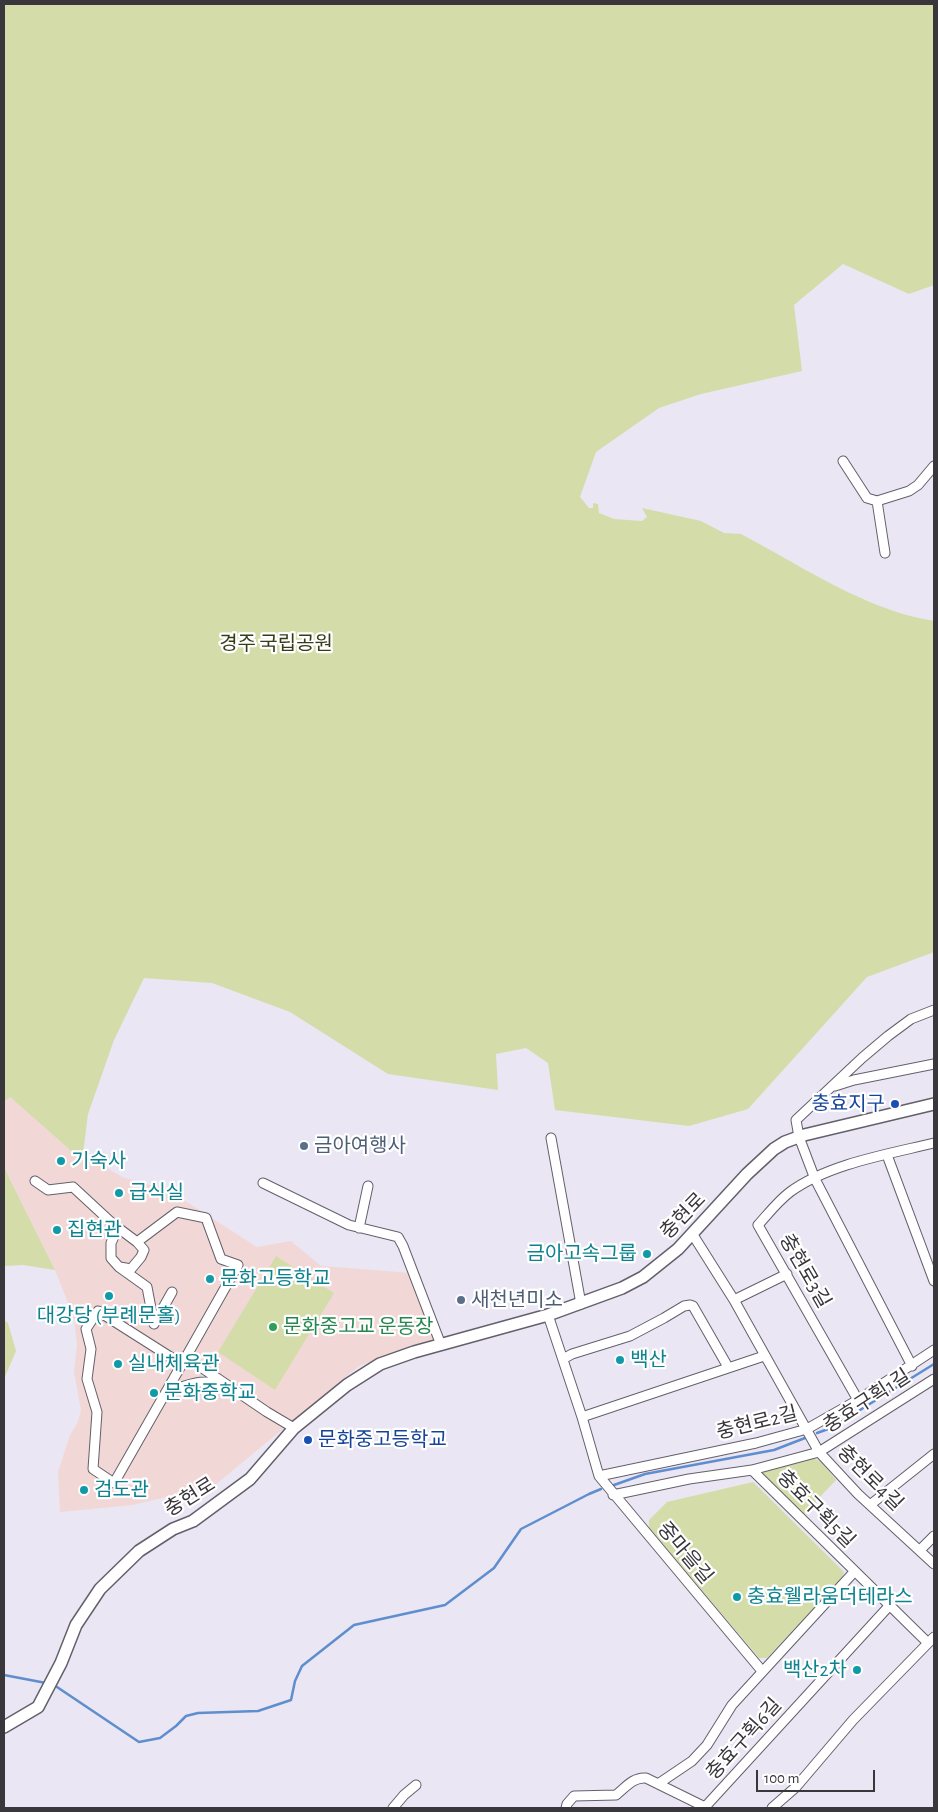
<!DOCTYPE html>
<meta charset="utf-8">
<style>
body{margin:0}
#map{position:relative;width:938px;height:1812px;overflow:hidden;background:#eae6f3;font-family:"Alegreya Sans",sans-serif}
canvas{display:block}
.frame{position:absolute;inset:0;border:5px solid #39373c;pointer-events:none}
.scale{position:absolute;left:756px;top:1770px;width:119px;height:22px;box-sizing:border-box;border:2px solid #39373c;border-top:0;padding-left:6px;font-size:15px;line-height:18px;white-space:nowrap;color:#39373c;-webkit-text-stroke:4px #fff;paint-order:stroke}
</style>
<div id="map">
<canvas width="938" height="1812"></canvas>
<div class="frame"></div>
<div class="scale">100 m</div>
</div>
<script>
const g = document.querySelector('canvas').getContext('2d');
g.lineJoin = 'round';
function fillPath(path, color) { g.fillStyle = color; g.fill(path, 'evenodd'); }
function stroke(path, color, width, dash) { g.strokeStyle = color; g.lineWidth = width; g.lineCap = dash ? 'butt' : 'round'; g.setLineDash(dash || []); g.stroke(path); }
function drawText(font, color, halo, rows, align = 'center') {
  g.font = font + ' "Alegreya Sans","Noto Sans KR",sans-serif'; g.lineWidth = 4.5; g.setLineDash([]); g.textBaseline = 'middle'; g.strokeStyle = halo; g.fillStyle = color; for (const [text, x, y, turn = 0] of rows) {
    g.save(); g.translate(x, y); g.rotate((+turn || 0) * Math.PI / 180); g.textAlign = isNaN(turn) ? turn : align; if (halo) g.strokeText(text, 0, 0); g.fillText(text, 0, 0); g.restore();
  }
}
const education = new Path2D(`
 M10,1097l68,60 5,-3 39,23 46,13 89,57 34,-6 30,25 90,7 22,66 -74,27 -144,119 -82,20 -73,7 -2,-40 12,-37 8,-13 3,-12 -7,-38 3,-27 -3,-27 -19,-48 -51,-104v-64z`);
const green = new Path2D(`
 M4,4h930v281l-25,9 -66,-30 -49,41 8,66 -101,23 -42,14 -63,44 -16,45 9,11h4v-5l5,1 1,9 15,6 28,2 5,-4 -5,-9 59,13 23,12 17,1c61,32 124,76 193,87v331l-67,25 -119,132 -59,17 -134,-16 -7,-47 -22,-15 -30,6 2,36 -110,-16 -98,-62 -78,-29 -68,-5 -30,62 -26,74 -5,40 -5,3 -68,-60 -6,5z
 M4,1166l5,11 46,93 -32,-5 -19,1z
 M276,1256l58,37 -59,97 -57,-38z
 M4,1320l4,3 8,28 -12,28z
 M812,1457l9,5 15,18 -33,35 -43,-42z
 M753,1482l91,90 -2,6 -75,80h-8l-110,-130v-8l18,-18z`);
const stream = new Path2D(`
 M817,1433l14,-5 103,-64
 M614,1485l31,-11 129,-24 31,-12
 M4,1675l42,8
 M54,1685l85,57 21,-4 16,-12 10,-10 12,-3 60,-2 33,-11 4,-19 7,-15 52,-41 91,-20 49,-37 27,-39 68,-35 12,-5`);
const minor = new Path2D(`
 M843,461l24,37 10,3
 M885,553l-8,-52 32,-10 9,-6 16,-19
 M835,1086l19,-6 80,-16
 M551,1138l30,166
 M887,1155l47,126
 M35,1181l13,9 25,-3 40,37 24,18 40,-30 29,6 15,41 17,6 -52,92 -14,1 -74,-47 -12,18 5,20 -4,30 10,33 -4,57 21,14 72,-126 81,55 27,16
 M263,1183l86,42 49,12 5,9 38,99
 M118,1228l-7,15v15l8,9 28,20 7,37
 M359,1228l9,-42
 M693,1235l41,65 85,152 39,42 76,70
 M120,1267l11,2 10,-12 3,-7 -7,-8
 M734,1300l53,-26
 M548,1315l34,102 17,59 163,195
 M154,1324l18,-32
 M563,1359l9,-5 58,-18 34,-18 20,-12 6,-1 3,1 35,61
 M912,1366l-97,-187 -16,-42 -3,-17 66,-62 26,-22 23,-17 23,-9
 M166,1393c19,-8 38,-16 59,-7
 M858,1400l-100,-175c10,-11 20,-24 32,-33 38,-28 99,-38 144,-49
 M582,1417l182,-61
 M752,1470l176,173
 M599,1476l157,-33 51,-14 51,-29 76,-50
 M613,1495l76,-16 63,-9 67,-18 115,-73
 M870,1505l64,-51
 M920,1550l14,-14
 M658,1784l34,-23 15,-16 25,-40 122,-133
 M705,1807l185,-202
 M393,1808l11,-13 12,-10
 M566,1808l1,-4 7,-8 42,-1c10,-8 17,-18 30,-17l61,30
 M772,1808l24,-21 57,-67 81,-83`);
const tertiary = new Path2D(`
 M4,1727l34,-20 23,-44 15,-38 24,-36 39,-38 34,-22 20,-8 57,-42 44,-51 53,-43 33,-21 34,-12 134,-37 74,-27 21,-11 35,-28 69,-75 27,-25 11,-7 19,-7 130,-31`);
const markers = [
 [895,1104,5,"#1a4fb4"],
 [304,1146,5,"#5c6f8a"],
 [61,1161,5,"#0f9aa8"],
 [119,1193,5,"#0f9aa8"],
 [57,1230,5,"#0f9aa8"],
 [647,1254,5,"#0f9aa8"],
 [210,1279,5,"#0f9aa8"],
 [109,1296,5,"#0f9aa8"],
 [461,1300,5,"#5c6f8a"],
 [273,1327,5,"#2e9e5b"],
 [620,1360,5,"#0f9aa8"],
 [118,1364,5,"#0f9aa8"],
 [154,1393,5,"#0f9aa8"],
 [308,1440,5,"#1a4fb4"],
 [84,1490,5,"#0f9aa8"],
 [737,1597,5,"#0f9aa8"],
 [857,1670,5,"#0f9aa8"]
];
const parkNames = [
 ["경주 국립공원",276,644]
];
const transitNames = [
 ["충효지구",885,1104],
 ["문화중고등학교",318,1440,"left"]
];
const serviceNames = [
 ["금아여행사",314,1146],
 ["새천년미소",471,1300]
];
const cultureNames = [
 ["기숙사",71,1161],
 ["급식실",129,1193],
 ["집현관",67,1230],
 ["금아고속그룹",637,1254,"right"],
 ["문화고등학교",220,1279],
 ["대강당 (부례문홀)",109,1316,"center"],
 ["백산",630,1360],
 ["실내체육관",128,1364],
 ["문화중학교",164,1393],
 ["검도관",94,1490],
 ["충효웰라움더테라스",747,1597],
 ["백산2차",847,1670,"right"]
];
const streetNames = [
 ["충현로",683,1216,-46],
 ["충현로3길",805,1271,60],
 ["충효구획1길",867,1401,-33],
 ["충현로2길",757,1423,-14],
 ["충현로4길",870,1478,45],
 ["충현로",190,1497,-32],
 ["충효구획5길",816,1509,45],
 ["중마을길",685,1553,50],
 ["충효구획6길",744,1739,-48]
];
const leisureNames = [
 ["문화중고교 운동장",283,1327]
];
fillPath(education, '#f2d7d7');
fillPath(green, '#d4dda9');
stroke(stream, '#5e8ece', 2.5);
stroke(minor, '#64606b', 11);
stroke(tertiary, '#64606b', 14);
stroke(minor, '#fff', 9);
stroke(tertiary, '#fff', 11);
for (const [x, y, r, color] of markers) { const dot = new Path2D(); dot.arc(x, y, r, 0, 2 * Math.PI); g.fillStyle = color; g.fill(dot); stroke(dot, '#fff', 2); }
drawText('20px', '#373c18', '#fff', parkNames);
drawText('20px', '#164399', '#fff', transitNames, 'right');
drawText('20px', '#4e5e75', '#fff', serviceNames, 'left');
drawText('20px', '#0d838f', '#fff', cultureNames, 'left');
drawText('20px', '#39373c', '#fff', streetNames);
drawText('20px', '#27864d', '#fff', leisureNames, 'left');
</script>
